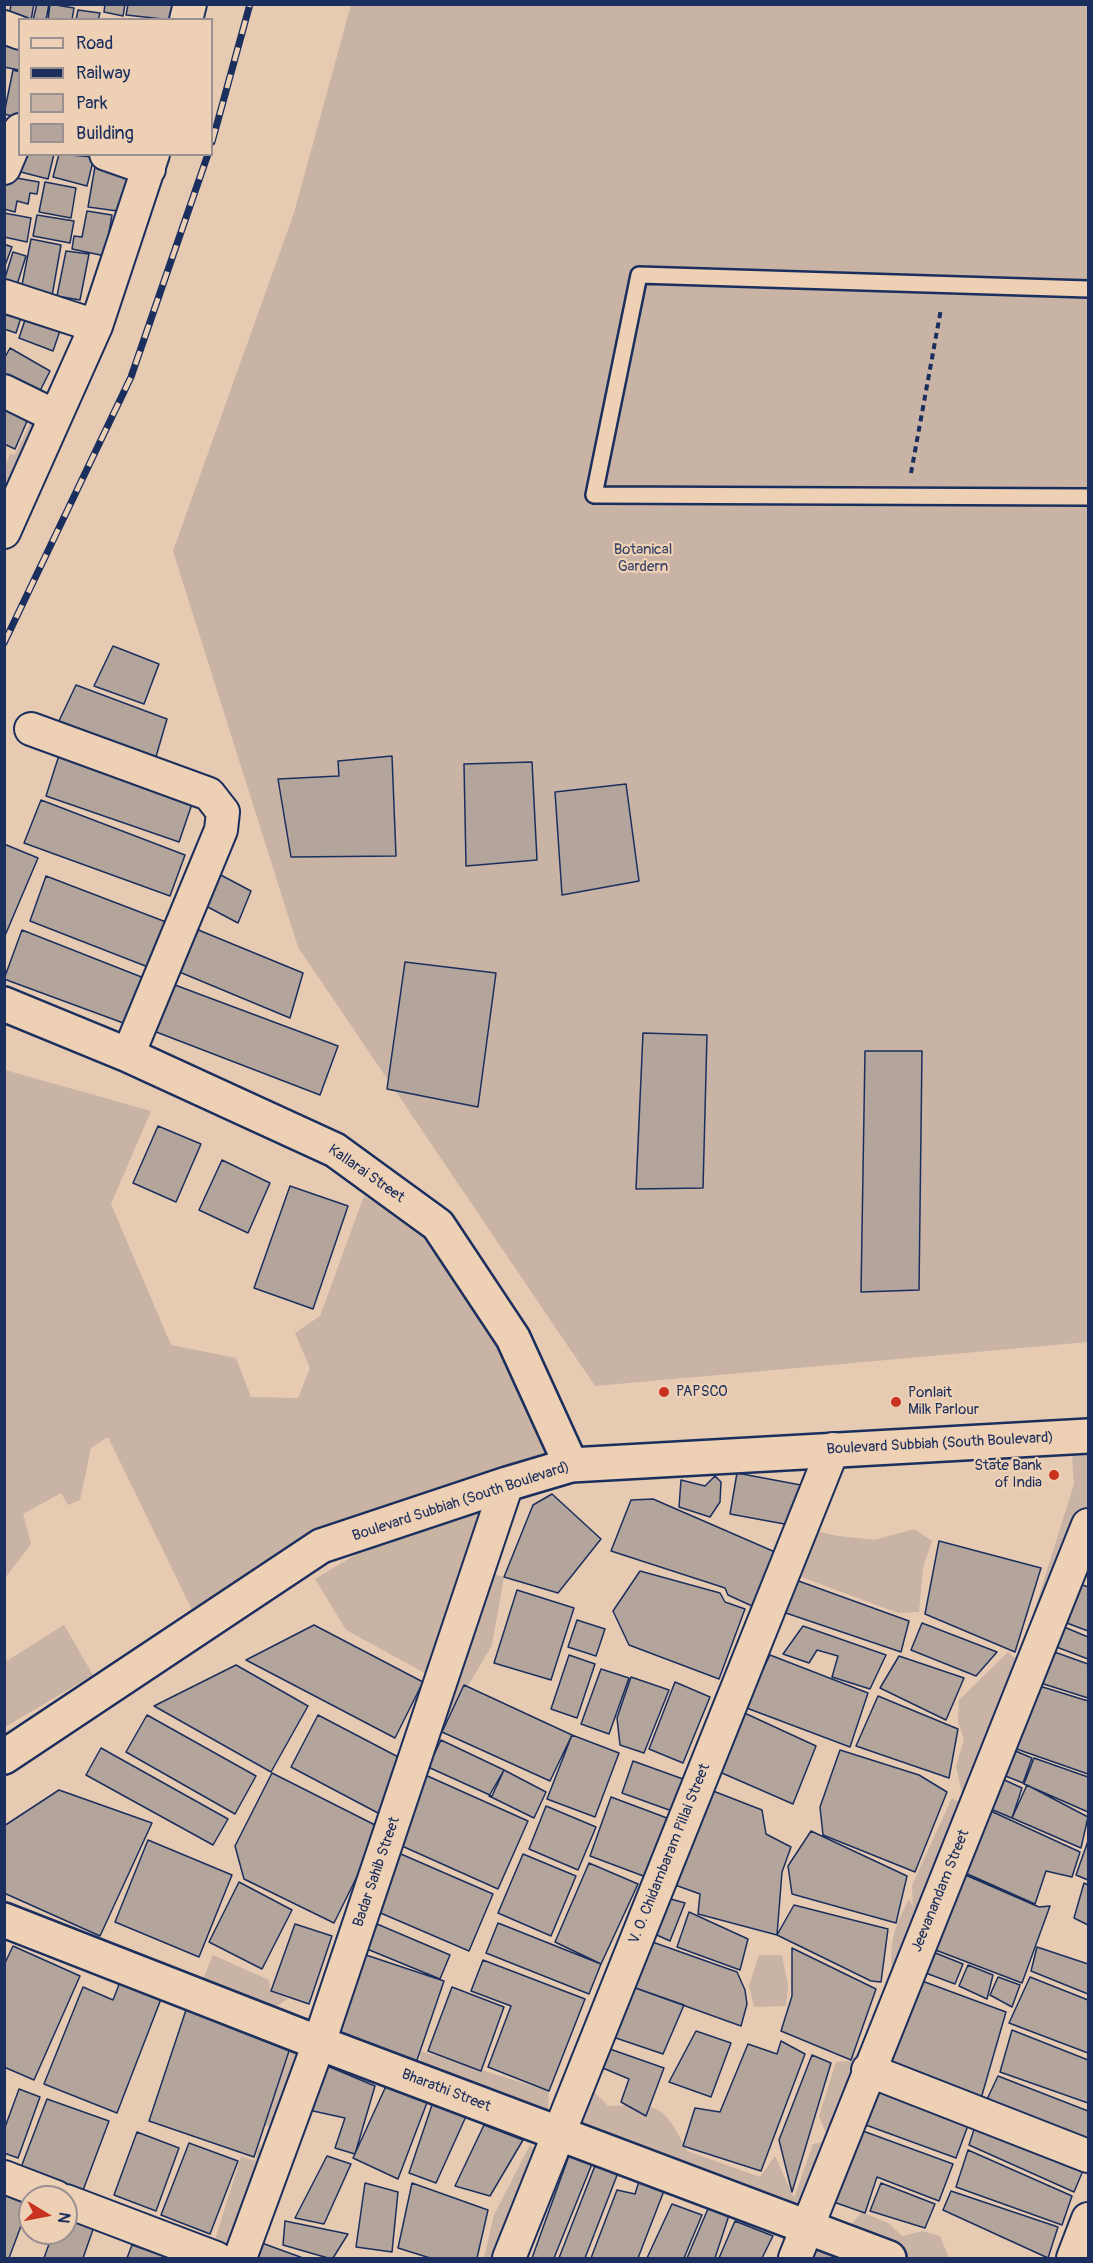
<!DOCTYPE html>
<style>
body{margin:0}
#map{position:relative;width:1093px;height:2263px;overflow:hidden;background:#e6cab1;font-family:Pangolin,sans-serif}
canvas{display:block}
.frame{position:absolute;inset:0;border:6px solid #1b2f5e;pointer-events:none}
.legend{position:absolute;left:18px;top:18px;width:195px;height:138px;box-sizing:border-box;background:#eed0b4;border:2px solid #9a9092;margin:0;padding:8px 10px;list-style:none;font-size:18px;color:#1b2f5e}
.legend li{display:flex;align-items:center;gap:12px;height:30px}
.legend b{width:30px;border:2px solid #9a9092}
.north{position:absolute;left:18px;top:2185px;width:60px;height:60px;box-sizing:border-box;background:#eed0b4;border:2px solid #9a9092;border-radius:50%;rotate:100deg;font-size:16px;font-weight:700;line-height:24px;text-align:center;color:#1b2f5e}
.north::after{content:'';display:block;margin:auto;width:21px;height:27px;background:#c8321e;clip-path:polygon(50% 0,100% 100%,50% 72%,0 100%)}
</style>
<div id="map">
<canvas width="1093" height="2263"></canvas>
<div class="frame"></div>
<ul class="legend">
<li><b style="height:8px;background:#eed0b4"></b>Road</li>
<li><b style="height:8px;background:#1b2f5e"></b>Railway</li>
<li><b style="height:16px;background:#c8b3a5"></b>Park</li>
<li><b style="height:16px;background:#b3a49c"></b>Building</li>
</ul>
<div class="north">N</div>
</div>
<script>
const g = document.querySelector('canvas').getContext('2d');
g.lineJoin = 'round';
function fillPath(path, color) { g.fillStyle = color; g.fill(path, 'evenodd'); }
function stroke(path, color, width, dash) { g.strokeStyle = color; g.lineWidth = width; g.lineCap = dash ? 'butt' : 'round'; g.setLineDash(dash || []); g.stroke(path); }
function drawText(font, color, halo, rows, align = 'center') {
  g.font = font + ' Pangolin,sans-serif'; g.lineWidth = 4.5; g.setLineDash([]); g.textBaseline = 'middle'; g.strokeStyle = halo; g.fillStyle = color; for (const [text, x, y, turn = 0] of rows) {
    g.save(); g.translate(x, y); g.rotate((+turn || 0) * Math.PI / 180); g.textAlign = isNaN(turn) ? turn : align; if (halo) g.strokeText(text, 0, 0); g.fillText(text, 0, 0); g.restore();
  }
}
const green = new Path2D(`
 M351,5h737v1337l-493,44 -297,-439 -125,-396 121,-338z
 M35,412l15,7 -32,74 -13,-8v-19l5,-12 5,1z
 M5,1070l146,41 -40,93 60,141 65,13 15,39 47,1 12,-30 -15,-35 25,-17 44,-120 65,40 57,85 72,141 -237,84 -124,74 -89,-183 -17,11 -11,52 -12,5 -7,-12 -38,21 8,30 -26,34z
 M1088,1440v72l-66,138 52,-166 -3,-43z
 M481,1510l-49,167 -86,-47 -31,-51 68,-41z
 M914,1529l18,12 -9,27 -4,44 -21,1 -105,-39 18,-44 27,6 37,4z
 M483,1571l21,6 -12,68 -45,77 -16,6z
 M64,1625l29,50 -88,52v-65z
 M1008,1652l17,14 -62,131 -7,-30 8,-28 -6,-17 1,-22z
 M952,1798l12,7 -42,116 -9,-9 7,23 -27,55c-3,-42 -4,-54 16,-91l4,8 -1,-22z
 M213,1955l56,25 2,12 17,7 -25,15 -62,-30z
 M759,1955h23l6,31 -2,20 -32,1 -5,-21z
 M294,2041l12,6 -24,76 -18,3z
 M420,2051l129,40 -2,32 -125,-42z
 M874,2051l-35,89h-2l-35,80 -207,-79 -23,-17 7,-30 13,-4 16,16c52,-2 55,-2 79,45l73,26 15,-21 19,42 19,-54 23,-4 -8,-2 -9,-22 17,-54 13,-1 9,-9z
 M260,2143l1,15 -23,100 -27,-5 30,-97 14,5z
 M530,2145l31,27 -33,86h-44l10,-43z
 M862,2212l28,12 12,12 21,-5 17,5 9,22h-50l-52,-29z`);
const building = new Path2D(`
 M11,4h23l-3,16h-11l-12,4z
 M37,4h12l-3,16h-13z
 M50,4l24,4 -2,12h-24z
 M105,4h20l-2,12 -19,-4z
 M128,4h47l-3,16 -46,-5z
 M78,10l22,3 -2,7h-22z
 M20,36l-1,34 -15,-3v-29z
 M13,70l7,2v46l-16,-4z
 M20,154h34l-6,25 -35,-9z
 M59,154l35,3 -7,29 -34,-9z
 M96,161l36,6 -7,45 -37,-5z
 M5,176l34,6 -2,12 -7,-1 -2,11 -11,-3 -2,11 -11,-3z
 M45,182l31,6 -5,30 -32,-6z
 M87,211l25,4 -7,41 -33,-7 2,-13 8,1z
 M4,213l27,5 -4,24 -23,-5z
 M37,215l37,6 -4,22 -37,-7z
 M31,239l30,6 -9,51 -31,-6z
 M4,244l8,3 -8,21z
 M66,251l23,3 -9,46 -23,-4z
 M13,252l13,4 -10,32 -12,-7z
 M4,301l21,4 -9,28 -12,-4z
 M29,308l35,11 -11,32 -34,-13z
 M10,348l40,23 -12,24 -34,-9v-27z
 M4,401l27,11 -16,37 -11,-5z
 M113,646l46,18 -15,40 -50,-18z
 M76,685l91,34 -12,41 -97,-37z
 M61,749l133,49 -15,44 -133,-46z
 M392,756l4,100 -105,1 -13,-78 61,-3 -1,-15z
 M532,762l5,98 -71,6 -2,-102z
 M626,784l13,97 -77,14 -7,-103z
 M41,800l144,55 -15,41 -146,-53z
 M4,844l34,14 -34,80z
 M217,873l34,18 -13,32 -34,-18z
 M46,876l120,46 -18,45 -118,-46z
 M196,929l107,44 -13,45 -113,-47z
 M22,930l122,48 -18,46 -122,-45z
 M405,962l91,11 -18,134 -91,-18z
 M167,982l171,64 -18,49 -169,-65z
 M643,1033l64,2 -4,153 -67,1z
 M865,1051h57l-3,239 -58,2z
 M158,1126l43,18 -25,58 -43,-19z
 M222,1160l48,23 -22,50 -49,-23z
 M290,1186l58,20 -35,103 -59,-21z
 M737,1473l69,13 -16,39 -60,-11z
 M715,1476l6,6 -1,20 -10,15 -31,-10 2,-27 24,6z
 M552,1494l49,45 -43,54 -54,-16 29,-72z
 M653,1499l122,53 -23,54 -24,-11 -3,-7 -114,-37 20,-51z
 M939,1541l102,27 -26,84 -90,-38z
 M640,1571l80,22 5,9 20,7 -26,70 -90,-34 -16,-34z
 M793,1579l116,42 -8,31 -124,-42z
 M1072,1581l16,6v44l-37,-14z
 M517,1590l57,18 -23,72 -57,-17z
 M577,1620l28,9 -9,27 -28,-9z
 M922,1623l75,29 -21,24 -65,-26z
 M1057,1624l31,13v22l-42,-16z
 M314,1625l109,57 -28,56 -149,-78z
 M803,1626l83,29 -16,34 -38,-12 6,-21 -21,-6 -8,13 -26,-9z
 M1046,1649l42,15v34l-57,-18z
 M569,1655l26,9 -18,54 -26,-9z
 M770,1655l98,38 -18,54 -106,-40z
 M899,1656l65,22 -18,42 -66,-32z
 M236,1665l72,41 -37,66 -117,-66z
 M601,1669l28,9 -20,56 -28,-10z
 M631,1677l38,13 -25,63 -24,-8 -3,-27z
 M675,1682l35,15 -27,66 -34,-14z
 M1033,1684l55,17v73l-83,-29z
 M464,1685l108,50 -22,46 -108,-49z
 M878,1696l80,33 -9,49 -93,-32z
 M738,1710l78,36 -23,58 -78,-34z
 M147,1715l109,61 -21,38 -109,-62z
 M318,1715l86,45 -26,53 -87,-46z
 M572,1735l47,18 -24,64 -48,-18z
 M441,1740l63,30 -12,26 -64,-29z
 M1006,1747l26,11 -9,25 -25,-10z
 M101,1748l127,71 -15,26 -127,-70z
 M840,1750l79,25 28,17 -32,80 -92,-37 -3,-28z
 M1034,1758l54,19v35l-64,-28z
 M633,1761l50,18 -11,32 -50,-18z
 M504,1770l42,22 -12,26 -45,-22z
 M272,1773l109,55 -47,95 -90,-44 -9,-33z
 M423,1774l105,47 -30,68 -105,-47z
 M998,1777l24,11 -10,30 -26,-11z
 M1027,1785l61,32 -7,31 -69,-30z
 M708,1789l54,21 4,24 25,13 -9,25 -5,63 -79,-21 2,-20 -36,-13z
 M59,1790l93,33 -52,113 -96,-43v-67z
 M611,1797l56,21 -21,59 -56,-21z
 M546,1806l50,21 -18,43 -49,-21z
 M982,1807l98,45 -8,25 -26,-6 -11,33 -81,-36z
 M811,1831l96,45 -11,47 -104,-29 -4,-28z
 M148,1840l84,35 -33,82 -84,-35z
 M1088,1841v39l-12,-5z
 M394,1851l99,43 -24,57 -100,-43z
 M523,1854l53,22 -25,60 -53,-23z
 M589,1863l49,21 -37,80 -46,-22z
 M954,1870l85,37 11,-1 -28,77 -97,-37z
 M239,1882l53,28 -30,59 -53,-27z
 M1084,1883l4,2v40l-14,-7z
 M660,1896l25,7 -15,38 -22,-10z
 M794,1905l94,24 -7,53 -10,-1 -94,-46z
 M689,1912l59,27 -8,31 -63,-23z
 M498,1923l103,41 -12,30 -103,-41z
 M295,1924l37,12 -23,68 -38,-13z
 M377,1924l73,31 -10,24 -73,-30z
 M644,1939l93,33 8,18 2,14 -6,22 -114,-41z
 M13,1946l67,30 -46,104 -30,-13v-102z
 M1037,1947l51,17v30l-57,-23z
 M792,1948l84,41 -25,71 -70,-29 11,-35z
 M933,1952l30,12 -8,20 -32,-12z
 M360,1953l84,28 -28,82 -84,-28z
 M483,1960l102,39 -36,92 -61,-24 23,-61 -40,-15z
 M968,1965l25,10 -6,24 -28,-13z
 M998,1977l22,8 -8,22 -22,-12z
 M1030,1977l58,23v53l-79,-30z
 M914,1978l92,34 -28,97 -99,-41z
 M120,1982l41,17 -44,114 -73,-29 39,-97 30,13z
 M627,1985l57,20 -21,49 -56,-19z
 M452,1987l52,20 -23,64 -53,-20z
 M187,2007l105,35 -38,115 -105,-36z
 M1012,2030l76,30v43l-88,-31z
 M696,2031l35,12 -20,54 -42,-15z
 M781,2041l24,13 -44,117 -78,-25 12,-38 25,4 28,-68 29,10z
 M607,2048l57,20 -18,48 -25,-14 8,-23 -31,-13z
 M812,2055l19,8 -39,129 -13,-52z
 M325,2065l50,21 -20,68 -20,-6 10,-30 -41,-9z
 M998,2076l90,35v38l-106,-39z
 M874,2077l96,43 -14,38 -101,-37z
 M386,2086l42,14 -30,79 -45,-21z
 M19,2089l21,8 -22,61 -14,-5v-23z
 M47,2099l62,22 -27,72 -62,-23z
 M434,2099l34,13 -32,71 -27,-10z
 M978,2117l109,44 -13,31 -105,-47z
 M484,2125l39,15 -33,56 -35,-10z
 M852,2127l101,37 -14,37 -62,-24 -12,36 -37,-13z
 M137,2132l42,16 -23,63 -42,-16z
 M189,2143l49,18 -28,73 -49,-19z
 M571,2150l23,9 -40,99h-22z
 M968,2150l104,46 -10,29 -106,-38z
 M327,2156l24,8 -27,60 -29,-6z
 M598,2158l23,7 -36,93h-26z
 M642,2172l25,11 -29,75h-47l26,-68 18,4z
 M365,2183l33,9 -6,60 -36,-5z
 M412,2183l76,27 -11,48h-47l-32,-10z
 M881,2183l54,21 -10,24 -55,-17z
 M4,2190l26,12 -21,56h-5z
 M951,2191l107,36 -10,31 -105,-48z
 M713,2197l19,9 -17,52h-28z
 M672,2204l30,11 -18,43h-37z
 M66,2210l30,11 -13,37h-39l9,-25h13z
 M285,2221l63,13 -15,24h-5l-45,-13z
 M735,2221l38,15 -11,22h-43z
 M812,2237l51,21h-60z
 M259,2242l44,16h-50z
 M132,2245l38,13h-43z`);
const path = new Path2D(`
 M911,473l30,-164`);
const service = new Path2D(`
 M1088,289l-449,-14 -45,220 494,2`);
const minor = new Path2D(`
 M186,20l4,-16
 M4,27l16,6
 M106,154l43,15
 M4,168l16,-38
 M4,296l92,30
 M4,391l51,25
 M4,532l92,-206 57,-172
 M31,729l178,65 14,18 -2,18 -93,225
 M868,2070l220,86
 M4,2177l52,20
 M66,2201l150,57
 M240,2258l79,-215 188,-559
 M509,2258l324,-809
 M795,2258l293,-733
 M1073,2258l15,-39`);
const tertiary = new Path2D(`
 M4,1004l124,51 207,95 103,75 75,113 58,127
 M4,1920l315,123 570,215`);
const secondary = new Path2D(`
 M4,1757l317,-211 186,-62 64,-19 517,-29`);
const rail = new Path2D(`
 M212,142l38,-138
 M4,643l127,-266 77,-223`);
const markers = [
 [664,1392,6,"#c8321e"],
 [896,1402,6,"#c8321e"],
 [1054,1475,6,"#c8321e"]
];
const parkNames = [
 ["Botanical",643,550],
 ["Gardern",643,567]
];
const streetNames = [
 ["Kallarai Street",366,1174,35],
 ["Boulevard Subbiah (South Boulevard)",940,1444,-3],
 ["Boulevard Subbiah (South Boulevard)",461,1502,-18],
 ["V. O. Chidambaram Pillai Street",670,1854,-68],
 ["Badar Sahib Street",377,1872,-71],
 ["Jeevanandam Street",941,1891,-68],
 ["Bharathi Street",446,2091,21]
];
const poiNames = [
 ["PAPSCO",676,1392],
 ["Ponlait",908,1393],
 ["Milk Parlour",908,1410],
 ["State Bank",1042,1466,"right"],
 ["of India",1042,1483,"right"]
];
fillPath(green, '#c8b3a5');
fillPath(building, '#b3a49c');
stroke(building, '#1b2f5e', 1.5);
stroke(service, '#1b2f5e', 20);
stroke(minor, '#1b2f5e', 36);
stroke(tertiary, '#1b2f5e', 38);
stroke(secondary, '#1b2f5e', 38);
stroke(path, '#1b2f5e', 4, [6, 4.5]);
stroke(service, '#eed0b4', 15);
stroke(minor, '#eed0b4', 32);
stroke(tertiary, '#eed0b4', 33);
stroke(secondary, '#eed0b4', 33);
stroke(rail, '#1b2f5e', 7);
stroke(rail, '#eed0b4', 4.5, [14]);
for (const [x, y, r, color] of markers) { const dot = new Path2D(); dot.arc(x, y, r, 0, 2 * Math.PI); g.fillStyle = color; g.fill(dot); stroke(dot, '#eed0b4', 2); }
drawText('15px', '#354369', '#eed0b4', parkNames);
drawText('15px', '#1b2f5e', '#eed0b4', streetNames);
drawText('15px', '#1b2f5e', '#eed0b4', poiNames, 'left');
</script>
